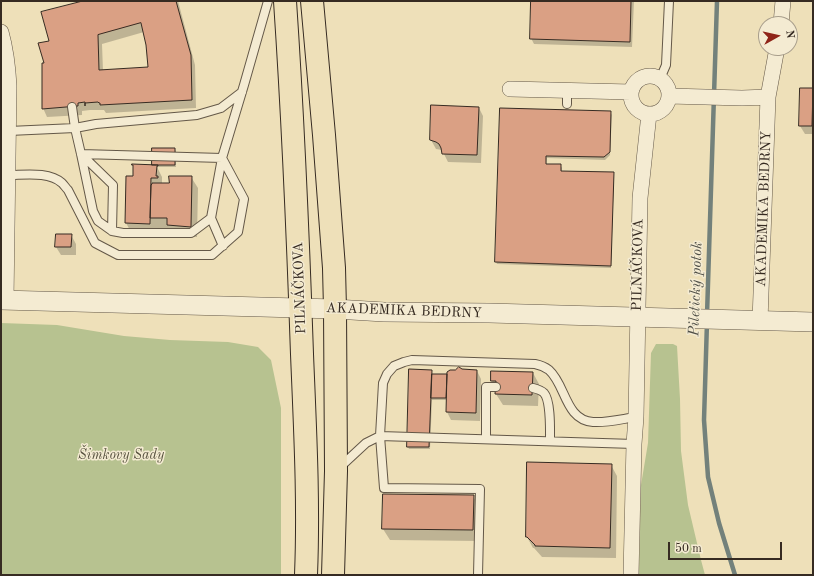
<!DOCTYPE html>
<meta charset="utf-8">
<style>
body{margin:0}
#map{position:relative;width:814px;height:576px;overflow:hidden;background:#eee0b9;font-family:"Old Standard TT",serif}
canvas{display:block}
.frame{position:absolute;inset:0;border:2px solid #362b22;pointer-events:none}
.north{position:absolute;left:758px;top:16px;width:40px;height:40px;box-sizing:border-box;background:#f4ebd2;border:1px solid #a89e8c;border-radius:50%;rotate:82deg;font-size:11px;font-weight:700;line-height:16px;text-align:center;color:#362b22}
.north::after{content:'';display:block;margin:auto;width:14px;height:18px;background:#8f2418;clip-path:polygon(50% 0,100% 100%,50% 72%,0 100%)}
.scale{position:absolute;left:668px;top:542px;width:114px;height:18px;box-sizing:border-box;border:2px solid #362b22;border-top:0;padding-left:5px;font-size:12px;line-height:14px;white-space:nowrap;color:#362b22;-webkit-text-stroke:3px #f4ebd2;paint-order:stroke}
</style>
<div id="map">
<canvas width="814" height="576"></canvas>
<div class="frame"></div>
<div class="north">N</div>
<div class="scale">50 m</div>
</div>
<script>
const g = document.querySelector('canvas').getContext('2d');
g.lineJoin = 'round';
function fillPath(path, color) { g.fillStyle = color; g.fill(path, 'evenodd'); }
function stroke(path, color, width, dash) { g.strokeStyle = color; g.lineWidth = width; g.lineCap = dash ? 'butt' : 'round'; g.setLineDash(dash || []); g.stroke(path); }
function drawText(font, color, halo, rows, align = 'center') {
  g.font = font + ' "Old Standard TT",serif'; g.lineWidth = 3; g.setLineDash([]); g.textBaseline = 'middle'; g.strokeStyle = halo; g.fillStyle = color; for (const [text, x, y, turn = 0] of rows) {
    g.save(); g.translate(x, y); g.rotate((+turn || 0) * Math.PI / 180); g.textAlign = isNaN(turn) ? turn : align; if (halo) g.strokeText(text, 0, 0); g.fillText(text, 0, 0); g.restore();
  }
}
const green = new Path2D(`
 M1,323l56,2 67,11 46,4 58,2 30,5 13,13 10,48v167h-280z
 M656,344h17l4,2 3,53 1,52 7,54 13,55 4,15h-66l2,-90 7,-42 3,-90z`);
const shadow = new Path2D(`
 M87,1h91l17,64 1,43 -90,5 -2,-3h-14l-8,1v4l-35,2 -4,-9 2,-44 5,-23zM144,32l3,13 2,23 -46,3 -1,-27z
 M532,1h102l-2,46 -98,-3 -3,-6z
 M812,89l1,2v43h-8l-5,-8z
 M479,108l4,8 -2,47 -33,-1 -6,-12 -6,-1 -5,-9z
 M501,109l109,3 2,3 -2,40 -5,5 -58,-2 -1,7h14l2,3v4l51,1 1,3 -3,92 -114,-4 -1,-2z
 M175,149l1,3v15h-19l5,10v7h8l21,-7 7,11 -1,49 -22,-1 -5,-8h-14l-1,6h-23l-6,-11 8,-46 20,-11z
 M71,235l5,9v11h-15l-5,-8z
 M461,370l16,1 4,8 -1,42 -29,-1 -4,-8v-12h-15l-2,49h-21l-1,-2 23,-76 1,4h16z
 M492,372l41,1 6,11 -1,22 -35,-1 -7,-11 1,-5 -5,-8z
 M611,465l6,11 -1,82 -74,-1 -8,-9h-1l-6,-11z
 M473,496l6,11v34l-89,-1 -7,-11z`);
const stream = new Path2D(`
 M707,315l10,-314
 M707,322l-3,98 4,57 11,46 16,52`);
const building = new Path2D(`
 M83,1h93l15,54 1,45 -92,5v-2h-1l-1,-1 -13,1v3v-4l-7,1v3l-36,3v-46h2l-6,-20 11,-2 -8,-29zM141,23l5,22 2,22 -49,3 -1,-35z
 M531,1h100l-1,41 -100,-3z
 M800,88h13l-1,38h-13z
 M431,105l48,2 -2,48 -35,-1 -1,-6 -2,-4 -3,-2 -6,-2z
 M500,108l111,3 -1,41 -6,5 -58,-1v8h15v7l53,1 -3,94 -116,-4z
 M152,148h23v17h-23z
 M132,164l26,1v1h-1l-1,10h2v2h-7l-1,46 -25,-1 1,-47h7v-11h-1z
 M169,176h23l-1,51 -24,-2v-7h-17l1,-33 1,-1v-1h17z
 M56,234h16l-1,13h-16z
 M459,367l3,2 15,1 -1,43 -30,-1 1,-40 3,-2h5z
 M409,369l23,1 -3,77h-22z
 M491,371l42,1 -1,23 -37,-1 1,-13h-5z
 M432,374h15l-1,24h-15z
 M527,462l85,2 -2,84 -75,-2v-1l-8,-8h-1z
 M383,494l91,1 -1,35 -91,-1z`);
const service = new Path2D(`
 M660,79l6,-14 3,-64
 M567,104v-13
 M9,131l66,-3 21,-4 101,-9 24,-7 21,-16
 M81,154l12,57 5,10 14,10 11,2h68l20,-15 12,28
 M81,154l32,31 -1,46
 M8,175c16,0 41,-4 54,8 2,2 4,5 6,7l27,53 23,12h94l26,-23 6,-33 -22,-41 -141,-4 -6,-26 -3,-21
 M211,218l11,-60 22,-73 24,-84
 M533,388c4,1 8,2 11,5 7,8 6,37 6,48
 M486,439v-52h10
 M339,468l27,-25 14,-7 254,8
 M478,575l2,-86 -96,-1 -4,-52 3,-53 4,-9 7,-8 10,-4 8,-2 123,4c5,1 10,3 14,6 17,15 16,50 44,52 14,1 29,-3 43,-5`);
const minor = new Path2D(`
 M781,24l2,-23
 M1,32c5,18 7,35 8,54l-3,214
 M631 95a19 19 0 1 1 38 0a19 19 0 1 1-38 0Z
 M510,89l121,3
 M669,96l73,2 26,-1
 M760,321l8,-224 9,-49
 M631,575l3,-131 2,-27 4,-219 9,-84`);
const tertiary = new Path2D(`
 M1,300l334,9 49,3 105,1 324,9`);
const primary = new Path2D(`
 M285,1c8,118 13,235 17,353 3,74 7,147 4,221
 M312,1l12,134 10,133 1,41 1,162 -3,104`);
const streetNames = [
 ["AKADEMIKA BEDRNY",764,209,-88],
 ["PILNÁČKOVA",638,265,-89],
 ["PILNÁČKOVA",300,288,-92],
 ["AKADEMIKA BEDRNY",404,311,2]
];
const parkNames = [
 ["Šimkovy Sady",121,455]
];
const waterNames = [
 ["Piletický potok",696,289,-88]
];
fillPath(green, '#b7c290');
fillPath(shadow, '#0003');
stroke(stream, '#73817b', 4.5);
fillPath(building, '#daa084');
stroke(building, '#362b22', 1);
stroke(service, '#645848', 10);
stroke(minor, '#645848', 16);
stroke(tertiary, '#645848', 20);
stroke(primary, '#362b22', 24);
stroke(service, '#f4ebd2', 8);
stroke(minor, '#f4ebd2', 15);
stroke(tertiary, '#f4ebd2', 19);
stroke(primary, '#eee0b9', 22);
drawText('14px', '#362b22', '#f4ebd2', streetNames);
drawText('italic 14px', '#56513e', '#f4ebd2', parkNames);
drawText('italic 15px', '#4f4f47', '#f4ebd2', waterNames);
</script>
